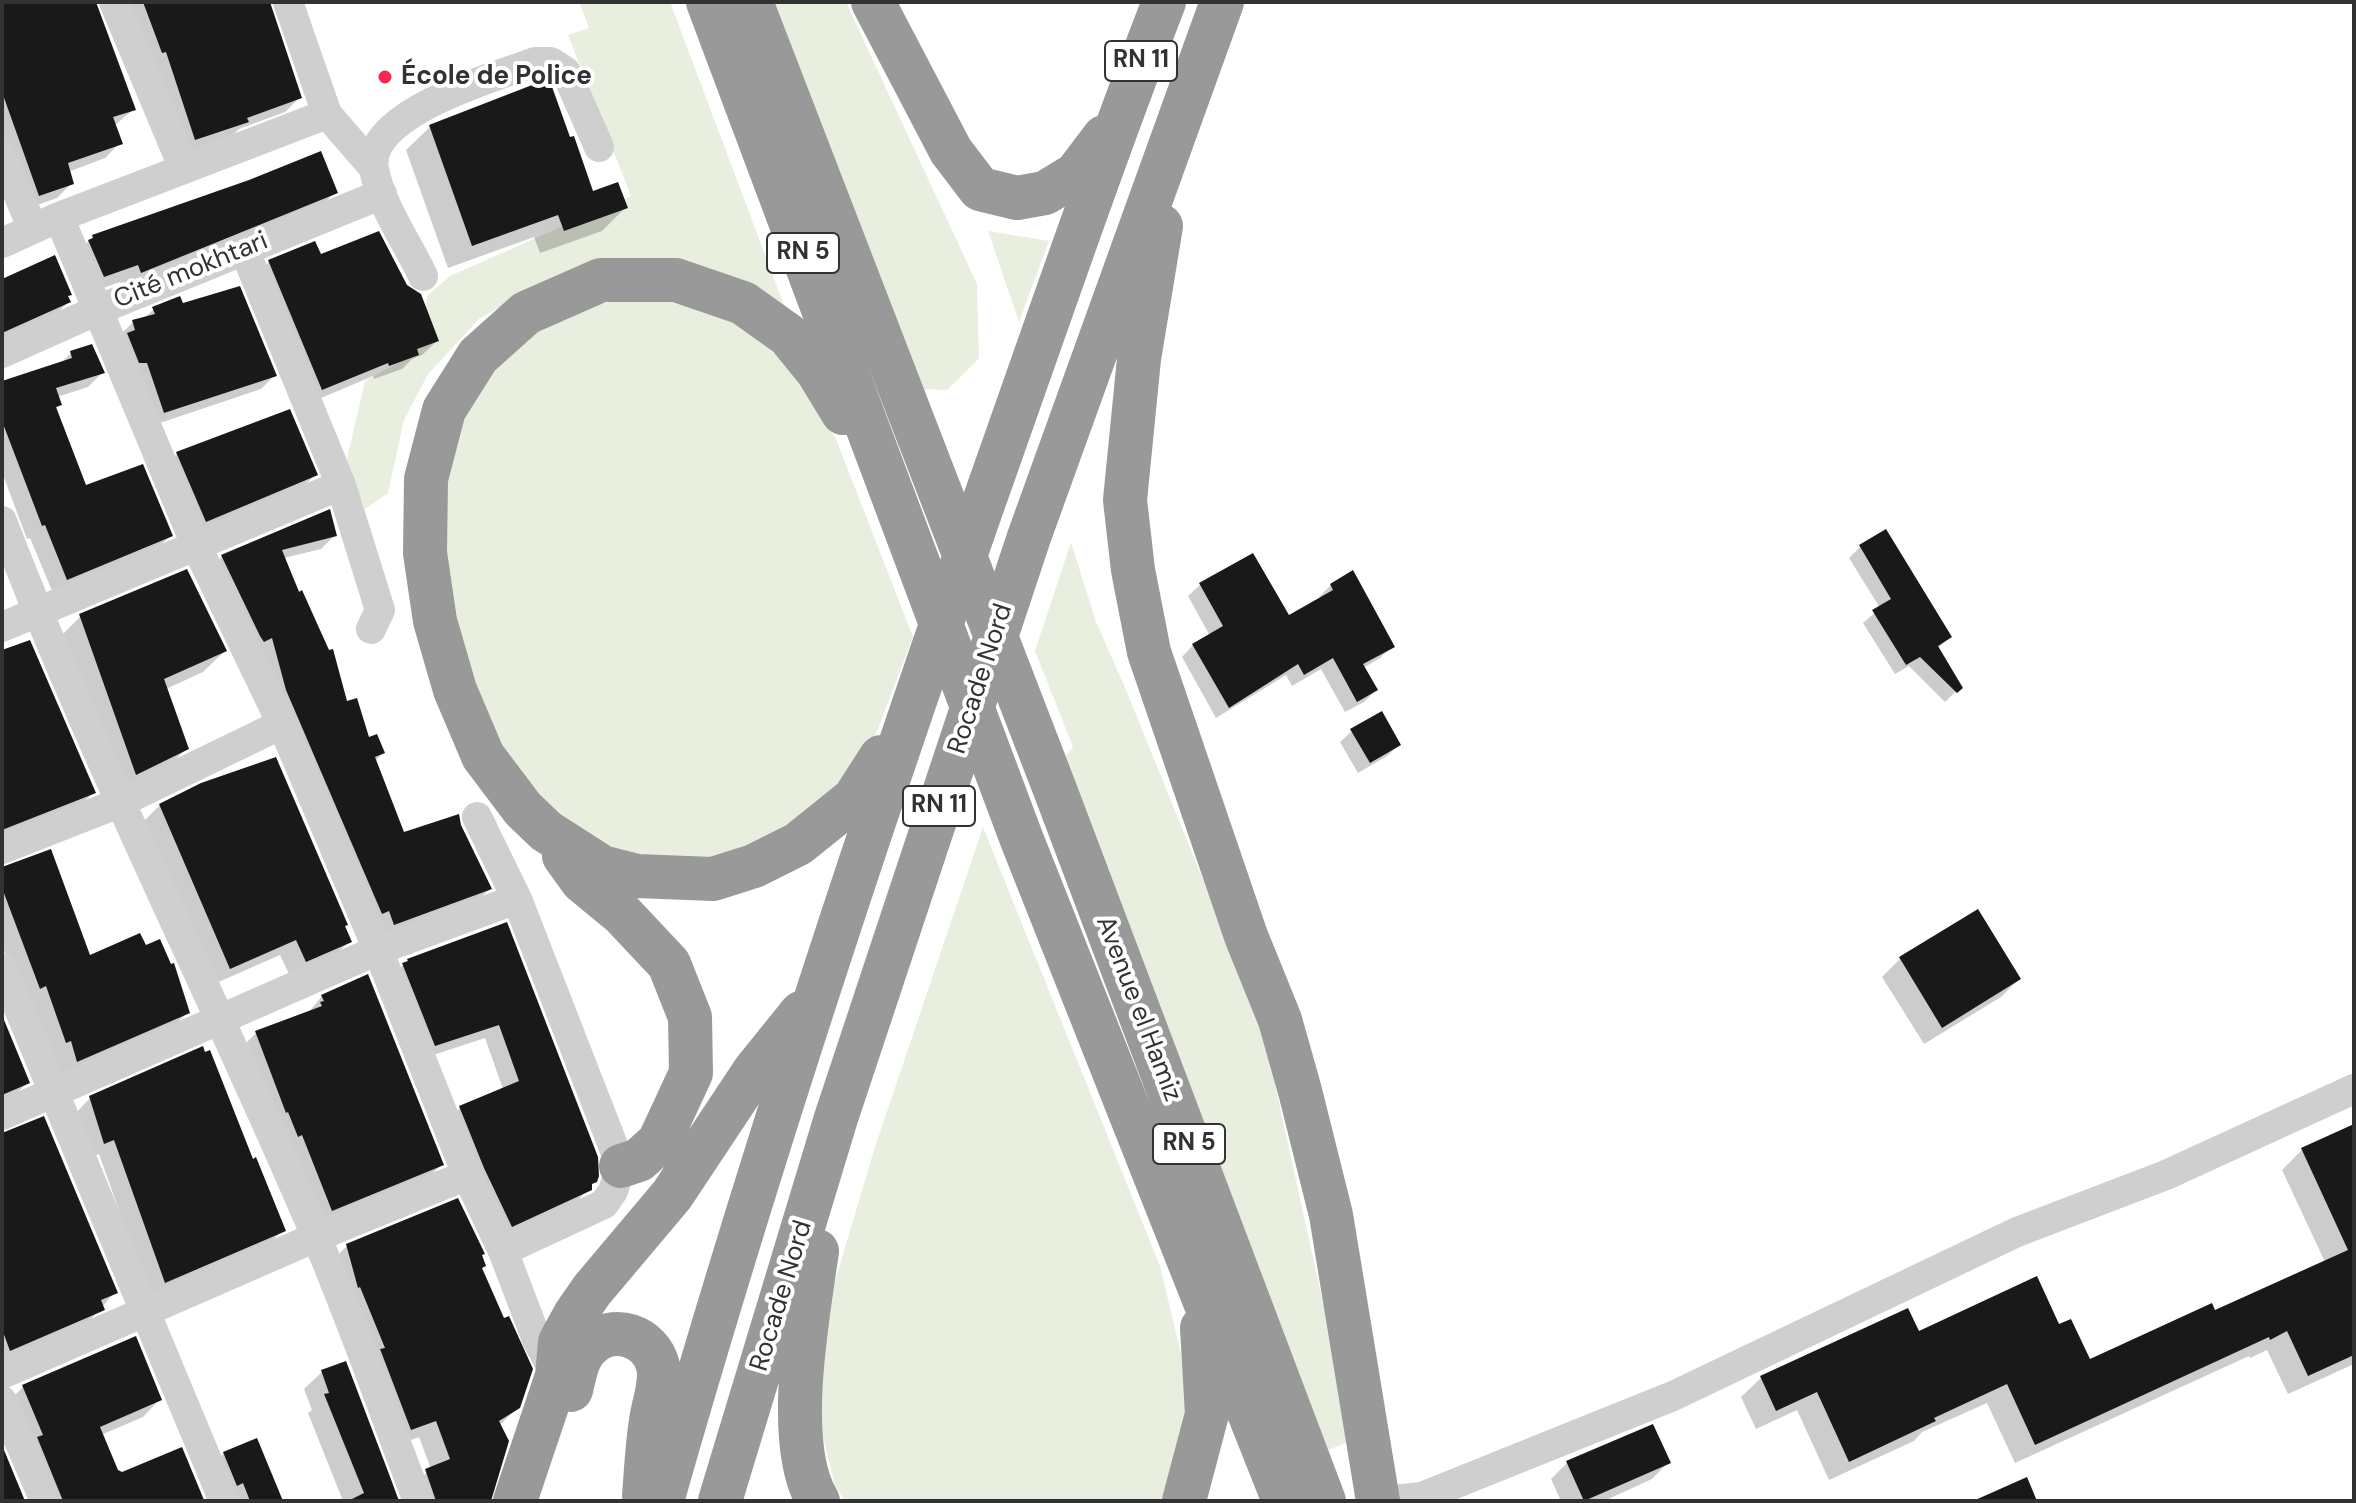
<!DOCTYPE html>
<meta charset="utf-8">
<style>
body{margin:0}
#map{position:relative;width:2356px;height:1503px;overflow:hidden;background:#fff;font-family:"DM Sans",sans-serif}
canvas{display:block}
.frame{position:absolute;inset:0;border:4px solid #323232;pointer-events:none}
</style>
<div id="map">
<canvas width="2356" height="1503"></canvas>
<div class="frame"></div>
</div>
<script>
const g = document.querySelector('canvas').getContext('2d');
g.lineJoin = 'round';
function fillPath(path, color) { g.fillStyle = color; g.fill(path, 'evenodd'); }
function stroke(path, color, width, dash) { g.strokeStyle = color; g.lineWidth = width; g.lineCap = dash ? 'butt' : 'round'; g.setLineDash(dash || []); g.stroke(path); }
function drawText(font, color, halo, rows, align = 'center') {
  g.font = font + ' "DM Sans",sans-serif'; g.lineWidth = 8; g.setLineDash([]); g.textBaseline = 'middle'; g.strokeStyle = halo; g.fillStyle = color; for (const [text, x, y, turn = 0] of rows) {
    g.save(); g.translate(x, y); g.rotate((+turn || 0) * Math.PI / 180); g.textAlign = isNaN(turn) ? turn : align; if (halo) g.strokeText(text, 0, 0); g.fillText(text, 0, 0); g.restore();
  }
}
const green = new Path2D(`
 M579,2h91l118,314 -243,-34 -66,37 -51,55 -24,46 -16,73 -23,16 -18,-50 18,-78c48,-27 58,-26 62,-85l23,-20 181,-80 -63,-161 21,-7z
 M770,2h76l131,282 2,74 -32,32 -26,-1z
 M988,231l61,10 -30,81z
 M632,296l70,9 55,28 42,46 37,60 77,198 -44,115 -82,87 -91,26 -89,-11 -37,-25 -61,-63 -33,-65 -33,-136v-79l20,-71 26,-41 36,-37 41,-24z
 M1071,542l25,80 28,63 138,340 91,415 -25,10 -262,-694 7,-9 -38,-96z
 M983,827l177,439 21,88 9,72 -21,75h-324l-10,-16 -18,-71 8,-99 49,-165z`);
const shadow = new Path2D(`
 M2,2h93l39,107 -20,17 6,17 -15,15 -37,14 4,11 -15,15 -34,12 -21,-45z
 M122,2h145l33,95 -15,15 -46,17 -8,8 -51,17z
 M430,127l139,13 23,53 33,15 -23,23 -62,22 -6,-16 -86,31 -42,-118z
 M335,192l-17,18 -195,79 -3,-7 -34,12 -11,-40 18,-17z
 M320,257l117,84 -15,14 -10,4 -10,10 -28,10 -1,-3 -66,28 -53,-128 15,-14z
 M2,281l65,16 1,5 -16,17 -50,22z
 M181,306l93,70 -13,13 -110,37 -32,-90 14,-14 9,-2 12,-11z
 M71,353l31,20 -14,14 -31,10 3,8 -5,4 30,79 85,48 -14,14 -103,43 -23,-55 -3,1 -25,-67v-89l58,-19z
 M178,453l137,22 -16,16 -109,46 -29,-68z
 M1886,531l64,106 -13,12 23,38 -15,15 -36,-36 -14,8 -32,-51 17,-15 -31,-50 11,-11z
 M335,535l-14,14 -37,9 44,94 18,51 21,37 16,13 -8,8 28,74 56,-10 31,64 -14,13 -95,35 -173,-367 14,-13z
 M1200,585l88,33 33,-18 -2,-3 12,-12 61,61 -12,12 -17,10 13,22 -12,12 -19,10 -24,-43 -29,17 -6,-11 -70,43 -34,-61 11,-12 17,-9 -22,-40z
 M81,616l144,35 -22,21 -37,17 21,59 -22,22 -50,25 -56,-157z
 M29,642l65,150 -17,17 -75,29v-188z
 M1352,731l47,14 -12,11 -29,17 -18,-31z
 M160,805l183,123 6,14 -16,15 -43,19 -10,-21 -66,29 -70,-163z
 M2,868l87,90 56,-10 25,18 18,46 -16,16 -111,49 -47,-99 -12,-33z
 M1978,911l41,68 -18,18 -77,47 -42,-67 18,-18z
 M505,925l90,256 -20,23 -78,36 -51,-118 14,-14 43,-19 -18,-51 -64,21 -32,-80 19,-19z
 M322,996l119,169 -14,14 -110,45 -76,-176 15,-15 52,-20z
 M2,1020l26,62 -16,16 -10,5z
 M90,1098l162,63 31,69 -15,15 -118,52 -51,-143 -10,4 -14,-44z
 M2354,1126v238l-66,30 -21,-44 -17,8 -1,-2 -234,107 -28,-60 -65,29 -8,9 -85,39 -32,-70 -41,19 -15,-32 20,-19 157,-45 140,-6 31,35 125,-49 111,-51 -43,-92 20,-20z
 M2,1135l113,157 -29,33 -84,37z
 M347,1246l133,10 1,13 37,138 -19,19 -10,75h-75l-5,-13 22,-19 -12,-32 -26,10 -63,-184z
 M322,1372l75,129h-54l-35,-88 4,-3 -8,-21z
 M23,1387l137,12 -17,18 -42,18 16,37 5,2 59,-25 21,52h-163l-33,-97z
 M2,1453l21,48h-21z
 M224,1453l56,48h-62l-11,-30z
 M1567,1463h101l-16,16 -48,22h-43l-10,-22z`);
const building = new Path2D(`
 M2,2h94l40,108 -23,7 10,27 -55,19 6,21 -35,12 -37,-104z
 M143,2h127l32,96 -55,20 2,4 -54,18 -29,-88 -4,1z
 M545,80l6,4 19,53 4,-1 19,55 25,-9 10,26 -64,23 -6,-16 -86,31 -43,-121z
 M321,151l17,42 -197,80 -3,-8 -34,12 -16,-37 5,-2 -1,-3 157,-55z
 M379,231l28,54 14,9 18,47 -22,8 2,6 -30,11 -1,-3 -66,27 -54,-130 47,-19 6,13z
 M55,255l17,40 -4,1 3,6 -69,31v-54z
 M240,286l37,90 -113,37 -17,-50h-8l-12,-30 8,-3 -3,-10 23,-6 -3,-7 28,-11 3,7z
 M92,344l13,29 -49,15 6,17 -6,2 30,78 57,-21 30,72 -106,44 -22,-55 -3,1 -40,-105v-40l70,-23 -2,-7z
 M290,409l28,66 -112,47 -30,-70z
 M330,509l7,27 -55,14 17,42 3,-2 27,60 4,-1 14,52 10,-3 12,39 8,-3 8,19 -10,4 29,75 55,-18 2,11 31,64 -98,36 -5,-14 -7,3 -96,-224 -14,-52 -8,4 -4,-6 -39,-81z
 M1886,529l66,108 -14,9 25,42 -6,5 -37,-36 -14,8 -34,-55 19,-11 -32,-54z
 M1253,553l36,62 44,-25 -3,-6 23,-14 42,77 -32,17 15,26 -21,12 -24,-44 -29,17 -6,-11 -69,44 -37,-64 31,-18 -24,-43z
 M187,569l40,82 -63,28 25,70 -53,26 -57,-161z
 M30,640l66,153 -94,37v-180z
 M1382,711l19,34 -31,18 -20,-34z
 M276,757l72,168 -3,1 7,16 -46,20 -10,-22 -66,29 -71,-165 42,-21z
 M51,849l39,106 50,-22 6,12 14,-6 11,25 3,-1 16,50 -113,49 -6,-21 -5,2 -20,-57 -6,3 -38,-101v-21z
 M1978,909l43,70 -79,49 -43,-71z
 M507,922l91,235 1,19 -2,6 -5,2v6l-80,37 -28,-59 -25,-62 60,-25 -20,-56 -64,21 -33,-83 6,-2 -1,-2z
 M368,974l76,191 -112,46 -30,-76 -4,2 -10,-25 -2,1 -31,-82 67,-25 -2,-4 4,-1 -3,-6z
 M2,1015l28,68 -28,12z
 M203,1046l2,6 5,-2 43,109 3,-2 30,74 -121,52 -51,-143 -10,4 -15,-48z
 M44,1116l74,177 -17,7 4,10 -95,41 -8,-22v-196z
 M2354,1124v231l-46,21 -21,-45 -17,9 -1,-3 -234,108 -28,-61 -73,34 2,3 -87,41 -32,-70 -41,19 -16,-35 148,-68 11,23 118,-55 22,48 12,-5 19,40 122,-56 3,7 133,-60 -47,-102z
 M458,1198l27,56 -3,1 4,11 -4,2 22,50 5,-2 24,53 -13,39 -21,13 10,20 -18,60h-55l-11,-32 25,-10 -14,-38 -25,9 -31,-81 5,-1 -25,-61 -2,1 -12,-44z
 M136,1336l26,64 -62,27 18,43 4,2 60,-25 22,53 -141,1 -26,-64 6,-2 -21,-50z
 M346,1361l43,113 10,27h-51l16,-8 -40,-99 5,-1 -8,-23z
 M1653,1424l18,39 -87,38 -18,-40z
 M257,1438l26,63h-33l-7,-18 -6,3 -14,-34z
 M4,1450l21,51h-23z
 M2027,1477l10,24h-64z`);
const minor = new Path2D(`
 M114,2l70,167
 M327,114l46,53
 M2,156l31,73
 M59,217l137,328 86,179 96,226 89,225 36,76 34,89 20,36
 M2,243l57,-26 268,-103 -39,-112
 M423,276c-16,-34 -42,-70 -49,-107 -10,-56 122,-92 161,-107h16l15,10 33,75
 M2,353l98,-44 282,-115
 M341,485l39,125 -9,19
 M2,521c93,243 212,475 314,715 37,87 68,177 102,265
 M2,627l339,-142 -97,-236
 M477,817l40,82 104,267 -8,25 -9,13 -101,47
 M2,849l117,-46 163,-79
 M2,968l222,533
 M2,1115l376,-165 139,-51
 M2,1374l314,-137 151,-62
 M2,1401l43,100
 M1385,1501l37,-4 251,-101 344,-164 149,-57 188,-86`);
const highway = new Path2D(`
 M708,2l314,838 262,661
 M751,2l303,785 270,714
 M873,2l78,149 29,38 37,9 28,-5 31,-19 28,-37
 M1161,226l-22,133 -14,141 8,70 16,82 97,284 34,84 20,71 31,124 47,286
 M843,413l-25,-41 -30,-37 -45,-32 -67,-23h-75l-75,33 -48,43 -34,54 -18,69 -1,74 10,68 20,69 28,66 40,53 23,22 56,36 35,9 76,3 41,-13 44,-22 56,-45 27,-42
 M564,856l18,25 40,33 47,50 21,53 1,56 -32,69 -20,18 -18,6
 M817,1251c-9,65 -34,193 1,250
 M571,1390c4,-16 6,-34 19,-45 23,-22 61,-9 68,21 4,18 -5,38 -7,55 -4,25 -5,50 -7,75
 M515,1501l42,-125 3,-34 16,-29 16,-23 80,-95 83,-125 46,-57
 M662,1501c95,-334 204,-663 319,-991 60,-169 118,-340 183,-508
 M720,1501l116,-383 193,-581 193,-535
 M1184,1501l23,-87 -5,-86`);
const markers = [
 [385,77,8,"#f4294e"]
];
const shields = [
 [1141,61,72],
 [803,253,72],
 [939,806,72],
 [1189,1144,72]
];
const shieldNames = [
 ["RN 11",1141,61],
 ["RN 5",803,253],
 ["RN 11",939,806],
 ["RN 5",1189,1144]
];
const poiNames = [
 ["École de Police",401,77]
];
const streetNames = [
 ["Cité mokhtari",191,271,-22],
 ["Rocade Nord",981,679,-72],
 ["Avenue el Hamiz",1138,1009,69],
 ["Rocade Nord",782,1296,-73]
];
fillPath(green, '#e9efdf');
fillPath(shadow, '#0003');
fillPath(building, '#191919');
stroke(minor, '#cfcfcf', 30);
stroke(highway, '#999', 44);
for (const [x, y, r, color] of markers) { const dot = new Path2D(); dot.arc(x, y, r, 0, 2 * Math.PI); g.fillStyle = color; g.fill(dot); stroke(dot, '#fff', 3); }
for (const [x, y, w] of shields) { const box = new Path2D(); box.roundRect(x - w / 2, y - 20, w, 40, 6); g.fillStyle = '#fff'; g.fill(box); stroke(box, '#323232', 2); }
drawText('bold 24px', '#323232', null, shieldNames);
drawText('bold 26px', '#323232', '#fff', poiNames, 'left');
drawText('26px', '#323232', '#fff', streetNames);
</script>
